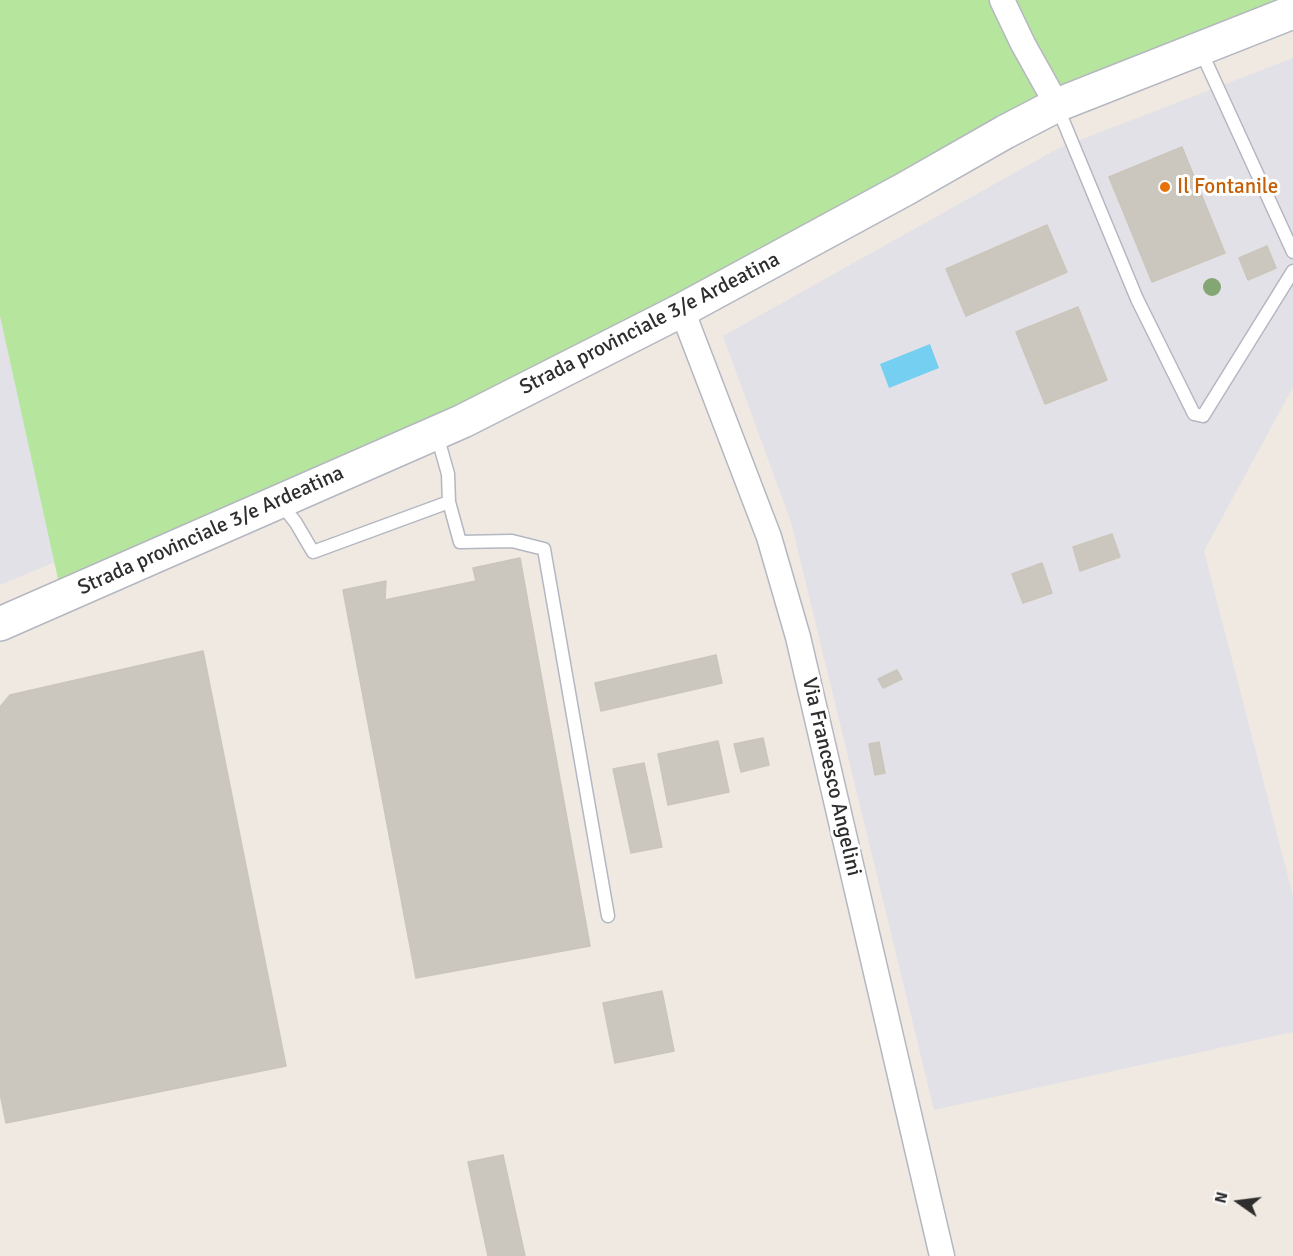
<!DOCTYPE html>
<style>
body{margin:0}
#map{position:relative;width:1293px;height:1256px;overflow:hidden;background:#efe9e1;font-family:Signika,sans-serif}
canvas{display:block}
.north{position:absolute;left:1209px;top:1172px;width:60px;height:60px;-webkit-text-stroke:4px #fff;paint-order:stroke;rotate:284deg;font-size:16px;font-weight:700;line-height:24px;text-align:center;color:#2e2e2e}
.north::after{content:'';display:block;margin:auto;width:21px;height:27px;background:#2e2e2e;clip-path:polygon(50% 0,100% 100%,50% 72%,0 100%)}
</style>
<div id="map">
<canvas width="1293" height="1256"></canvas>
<div class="north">N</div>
</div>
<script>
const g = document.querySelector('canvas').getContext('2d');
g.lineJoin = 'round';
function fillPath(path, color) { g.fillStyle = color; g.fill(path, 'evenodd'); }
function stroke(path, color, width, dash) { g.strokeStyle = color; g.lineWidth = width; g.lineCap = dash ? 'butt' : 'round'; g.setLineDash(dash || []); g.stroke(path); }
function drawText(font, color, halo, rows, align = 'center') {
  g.font = font + ' Signika,sans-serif'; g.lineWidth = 6; g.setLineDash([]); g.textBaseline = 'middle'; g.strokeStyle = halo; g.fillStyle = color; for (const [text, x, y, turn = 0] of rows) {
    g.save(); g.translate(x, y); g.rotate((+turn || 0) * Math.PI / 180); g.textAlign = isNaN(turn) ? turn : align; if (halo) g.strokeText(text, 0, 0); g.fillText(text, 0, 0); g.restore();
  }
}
const industrial = new Path2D(`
 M1293,58v329l-89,164 89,345v136l-359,78 -143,-588 -68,-186 336,-188z
 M0,316l55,246 -55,23z`);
const green = new Path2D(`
 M0,0h1293l-611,310 -620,287 -62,-281z`);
const water = new Path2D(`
 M930,344l9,24 -50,20 -9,-24z`);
const building = new Path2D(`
 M1182,147l43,106 -73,29 -43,-105z
 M1047,225l20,47 -101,44 -20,-47z
 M1267,246l9,22 -28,12 -9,-22z
 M1078,307l29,73 -62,24 -29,-72z
 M1112,534l8,23 -40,14 -7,-24z
 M520,558l70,388 -174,32 -73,-388 43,-9 -1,19 91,-19 -3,-13z
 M1042,563l10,30 -29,10 -11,-29z
 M203,651l83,415 -280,57 -6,-30v-386l10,-12z
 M716,655l6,28 -121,28 -6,-28z
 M897,670l5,9 -19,9 -5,-9z
 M763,738l6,27 -28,7 -7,-28z
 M718,741l11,51 -61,13 -10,-51z
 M879,742l6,31 -10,2 -6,-31z
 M644,763l18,84 -31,6 -18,-84z
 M662,991l12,60 -59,12 -12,-60z
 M503,1155l22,101h-37l-20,-94z`);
const service = new Path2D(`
 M1200,49l93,203
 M1057,106l80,193 57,115 9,2 90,-145
 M280,502l16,21 17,29 136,-50 -1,-28 -11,-39
 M449,502l11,40 52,-1 32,8 64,367`);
const minor = new Path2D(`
 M1002,0l21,44 34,61
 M682,310l87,227 29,100 144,619`);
const secondary = new Path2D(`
 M0,624l463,-203 219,-111 223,-121 100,-57 52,-27 236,-93`);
const trees = [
 [1212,287]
];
const markers = [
 [1165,187,6,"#e8710a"]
];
const foodNames = [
 ["Il Fontanile",1177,187]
];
const streetNames = [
 ["Strada provinciale 3/e Ardeatina",650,324,-27],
 ["Strada provinciale 3/e Ardeatina",211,531,-24],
 ["Via Francesco Angelini",831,777,77]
];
fillPath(industrial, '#e3e1e8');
fillPath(green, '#b6e59e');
fillPath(water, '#75cff0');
fillPath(building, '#cbc7bf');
stroke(building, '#cbc5ba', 1.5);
stroke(service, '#b4b7c1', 15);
stroke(minor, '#b4b7c1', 27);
stroke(secondary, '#b4b7c1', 36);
stroke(service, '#fff', 12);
stroke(minor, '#fff', 24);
stroke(secondary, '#fff', 33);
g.fillStyle = '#84a574';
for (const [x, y] of trees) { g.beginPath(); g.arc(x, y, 9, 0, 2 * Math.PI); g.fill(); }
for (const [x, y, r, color] of markers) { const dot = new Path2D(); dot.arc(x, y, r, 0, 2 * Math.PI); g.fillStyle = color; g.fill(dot); stroke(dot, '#fff', 2); }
drawText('21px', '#c56008', '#fff', foodNames, 'left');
drawText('21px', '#2e2e2e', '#fff', streetNames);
</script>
